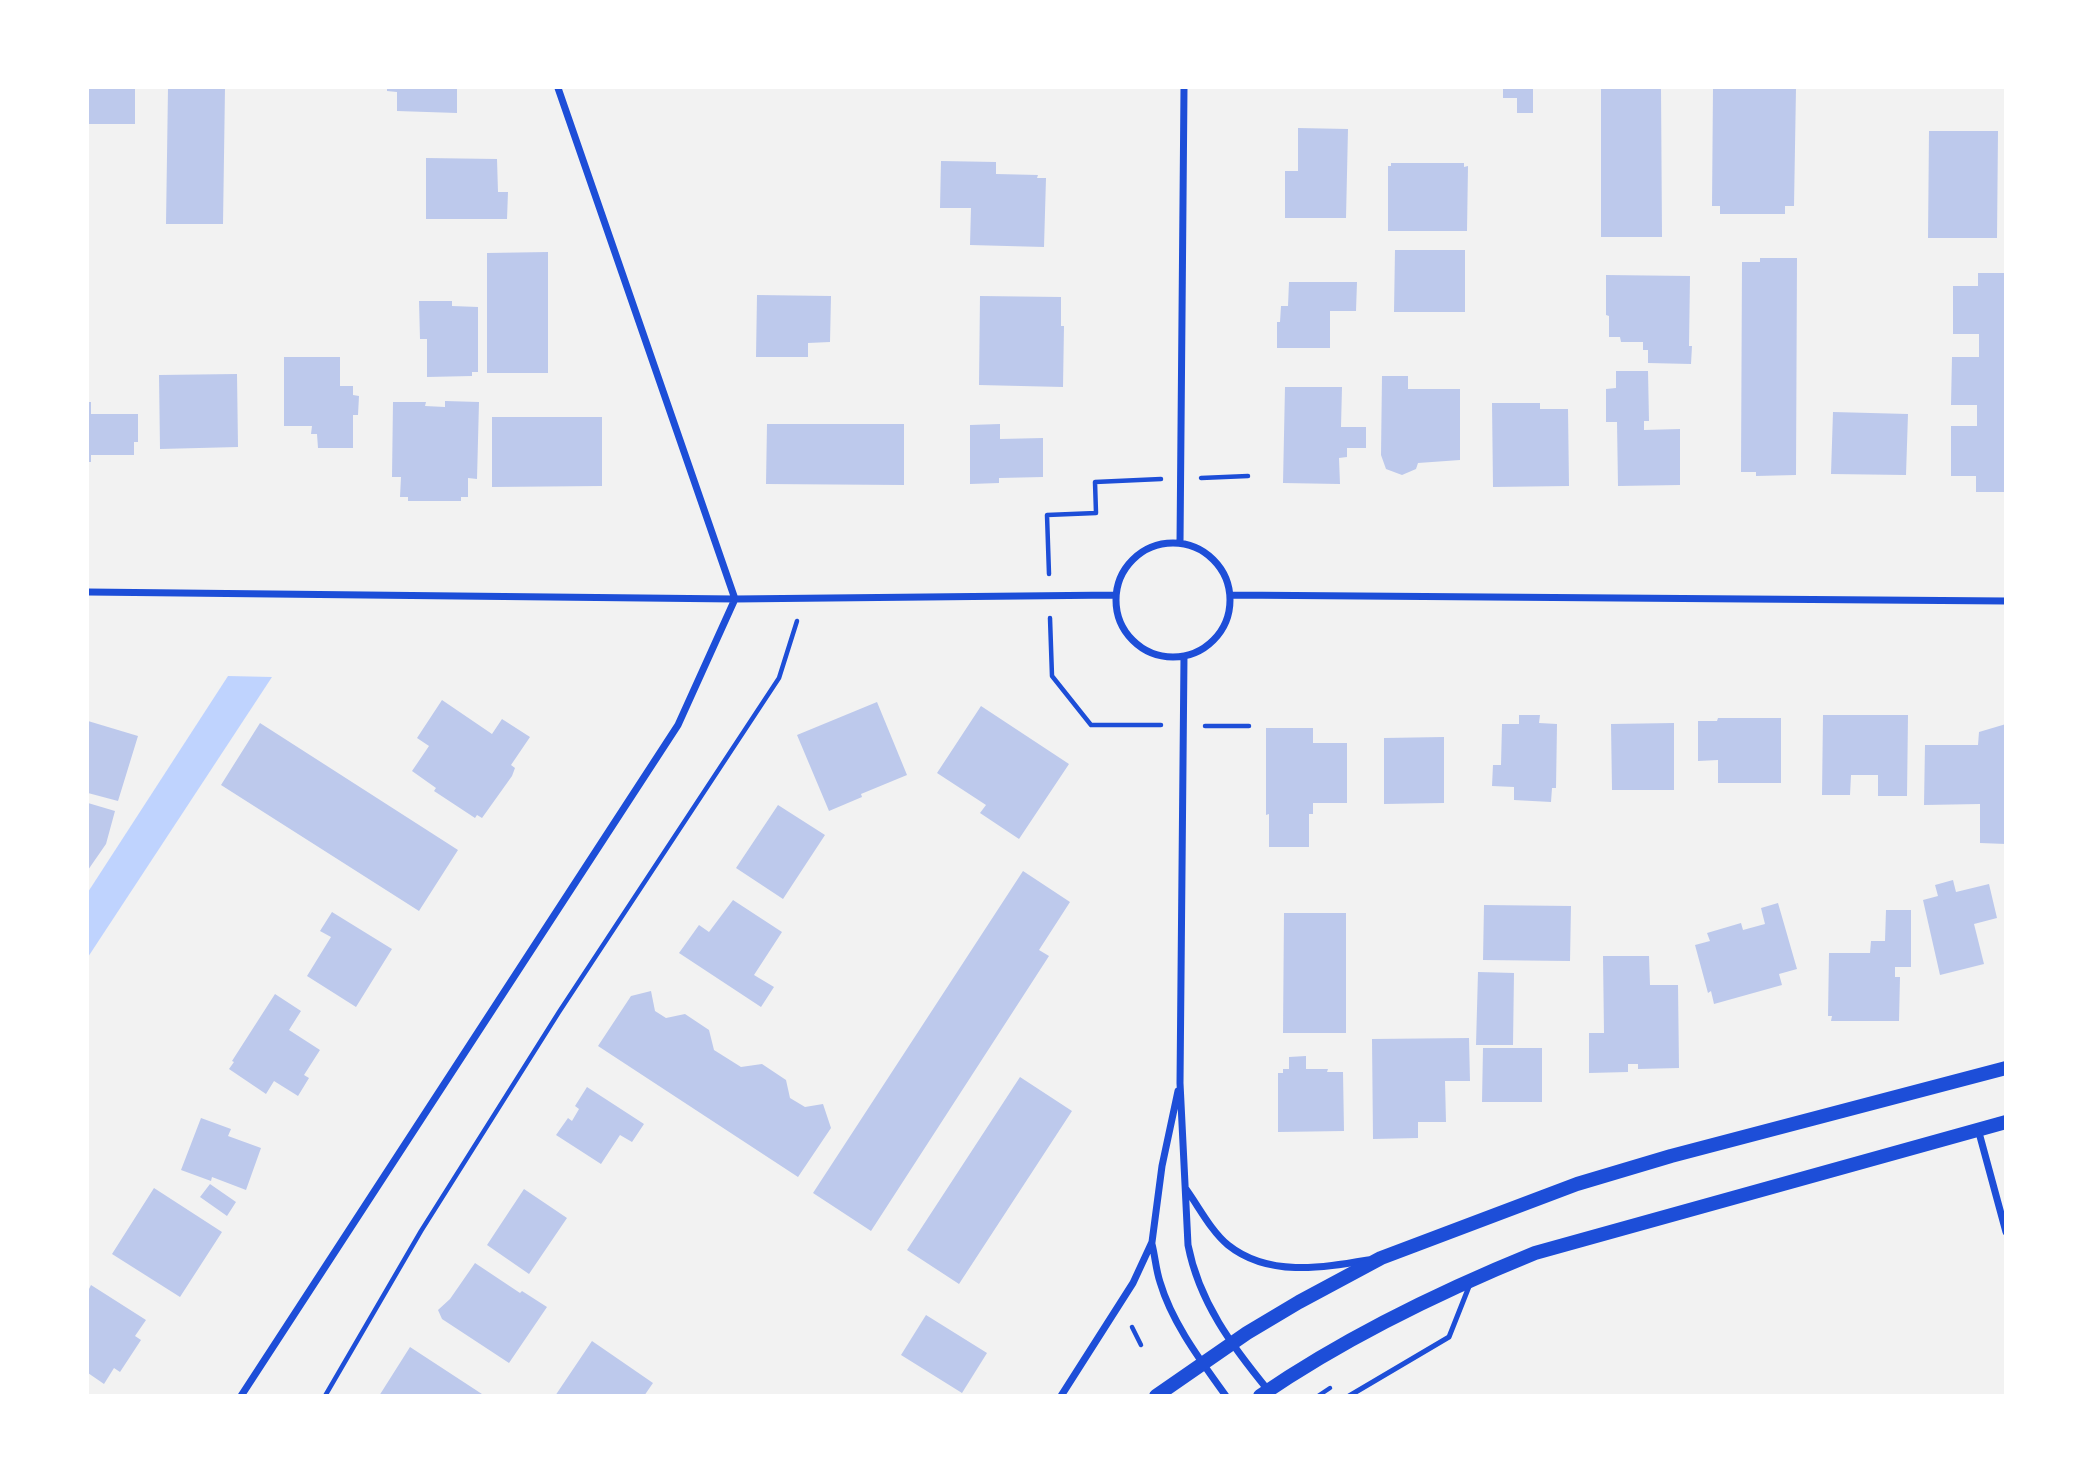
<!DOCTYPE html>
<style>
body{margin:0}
#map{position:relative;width:2093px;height:1483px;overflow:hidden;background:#f2f2f2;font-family:"Libre Baskerville",serif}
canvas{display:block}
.frame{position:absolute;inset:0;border:89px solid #fff;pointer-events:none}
</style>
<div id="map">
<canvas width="2093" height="1483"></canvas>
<div class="frame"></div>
</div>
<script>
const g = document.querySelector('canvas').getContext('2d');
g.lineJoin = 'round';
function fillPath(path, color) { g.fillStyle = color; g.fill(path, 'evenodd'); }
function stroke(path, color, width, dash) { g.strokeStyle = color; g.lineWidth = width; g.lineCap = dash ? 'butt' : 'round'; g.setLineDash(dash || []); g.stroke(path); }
const water = new Path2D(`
 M228,676l44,1 -184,280v-65z`);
const building = new Path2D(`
 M88,88h47v36h-47z
 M168,88h57l-2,136h-57z
 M387,88h70v25l-60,-2v-19l-10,-1z
 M1503,88h30v25h-16v-15h-14z
 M1601,88h60l1,149h-61z
 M1713,88h83l-2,118h-9v8h-65v-8h-8z
 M1298,128l50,1 -2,89h-61v-47h13z
 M1929,131h69l-1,107h-69z
 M426,158l71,1 1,33h10l-1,27h-81z
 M941,161l55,1v12l42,1 -1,3h9l-2,69 -74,-2 1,-37h-31z
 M1391,163h73v4l4,-1 -1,65h-79v-65h3z
 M1395,250h70v62h-71z
 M548,252v121h-61v-120z
 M1760,258h37l-1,217 -40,1v-4h-15l1,-210h18z
 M1978,273h28v219h-30v-16h-25v-50h26v-21h-26l1,-48h27v-23h-26v-48h25z
 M1606,275l84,1 -1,70h3l-1,18 -43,-1v-13h-5v-8h-22l-1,-5h-11v-21l-3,-1z
 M1289,282h68l-1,29h-26v37h-53v-26h3l1,-16h7z
 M757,295l74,1 -1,46 -22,1v14h-52z
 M980,296l81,1v29h3l-1,61 -84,-2z
 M419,301h33v5l26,1v65h-6v4l-45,1v-38h-7z
 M284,357h56v29h13v9l6,1 -1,19h-5v33h-35l-1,-14h-6l1,-8h-28z
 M1616,371h32l1,50h-5v9l36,-1v56l-62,1 -1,-64h-11v-33l10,-1z
 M237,374l1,73 -78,2 -1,-74z
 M1382,376h26v13h52v71l-42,3 -2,6 -14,6 -16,-6 -5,-14z
 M1285,387h57l-1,40h25v21h-19v9l-8,1 1,26 -57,-1z
 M445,401l34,1 -2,77 -9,-1v19h-7v4h-53v-4h-8l1,-20h-9l1,-75h33l-1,4 20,1z
 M88,402h3v12h47v28h-4v13h-43v7h-3z
 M1492,403h48v6h28l1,77 -76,1z
 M1833,412l75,2 -2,61 -75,-1z
 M492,417h110v69l-110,1z
 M767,424h137v61l-138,-1z
 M1000,424v15l43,-1v39l-44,1v5l-29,1v-59z
 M442,700l50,34 10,-15 28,18 -19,28 4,3 -3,8 -30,42 -5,-3 -2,3 -41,-27 2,-3 -24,-17 17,-25 -12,-8z
 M877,702l30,73 -46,19 1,3 -33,14 -32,-76z
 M981,706l88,58 -50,75 -39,-26 6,-8 -49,-32z
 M1519,715h21l-1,8 18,1 -1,64h-4l-1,14 -37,-2v-13l-22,-1 1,-21h8l1,-41h17z
 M1823,715h85l-1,81h-29v-21h-27l-1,20h-28z
 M1718,718h63v65h-63v-23l-20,1v-40h19z
 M88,721l50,15 -20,65 -30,-8z
 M260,723l198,127 -39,61 -198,-126z
 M1674,723v67h-62l-1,-66z
 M2006,724v120l-26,-1v-39l-56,1 1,-60h53l1,-13z
 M1266,728h47v15h34v60h-34v11h-4v33h-40v-33l-3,1z
 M1444,737v66l-60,1v-66z
 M88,803l27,8 -9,33 -18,26z
 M778,805l47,30 -42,64 -47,-31z
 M1023,871l47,31 -31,48 10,6 -178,275 -58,-38z
 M1953,880l3,12 33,-8 8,34 -23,6 10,40 -44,11 -17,-75 15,-4 -3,-11z
 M733,900l49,32 -28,43 20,12 -13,20 -82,-54 20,-28 10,7z
 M1778,903l19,66 -18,5 3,11 -68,19 -3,-13 -3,2 -13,-48 15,-4 -3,-8 34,-10 2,7 22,-6 -4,-16z
 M1484,905l87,1 -1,55 -87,-1z
 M1886,910h25v57h-16v10h5l-1,44h-68l1,-5h-4l1,-63h41l1,-12h14z
 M332,912l60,37 -36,58 -49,-31 24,-39 -11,-6z
 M1284,913h62v120h-63z
 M1603,956h46l1,29h28l1,83 -41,1v-5h-10v8l-39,1v-40h15z
 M1478,972l36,1 -1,72h-37z
 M651,991l4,20 11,7 19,-4 24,16 5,20 27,17 21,-3 24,16 4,18 15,9 18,-3 8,24 -33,49 -200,-131 33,-50z
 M275,994l26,17 -12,19 31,20 -16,25 5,3 -11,18 -24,-15 -8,13 -37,-25 5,-7 -2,-1z
 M1469,1038l1,43h-25l1,41h-28v16l-45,1 -1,-100z
 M1483,1048h59v54h-60z
 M1306,1056v13h22l-1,3h16l1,59 -66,1v-59h5v-4h6v-12z
 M1020,1077l52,34 -113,173 -52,-34z
 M587,1087l57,37 -12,18 -12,-7 -19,29 -45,-29 12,-17 4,3 7,-12 -4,-3z
 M201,1118l30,11 -3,7 33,12 -15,42 -34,-13 -1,4 -30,-11z
 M210,1184l26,18 -9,14 -27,-19z
 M154,1188l68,44 -42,65 -68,-43z
 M524,1189l43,29 -38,56 -42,-29z
 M475,1263l45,30 2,-2 25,16 -38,56 -67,-44 -4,-9 12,-11z
 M91,1285l55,35 -11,16 6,4 -21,32 -6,-4 -10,16 -16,-11v-82z
 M926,1315l61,38 -25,40 -61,-38z
 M592,1341l61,42 -9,13h-89z
 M410,1347l75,49h-106z`);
const path = new Path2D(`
 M1201,478l47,-2
 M1049,574l-2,-59 49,-2 -1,-31 66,-3
 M1050,618l2,58 39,49h70
 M1205,726h44
 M1132,1327l9,18
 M325,1396l96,-165 138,-219 220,-334 18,-57
 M1318,1396l12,-8`);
const service = new Path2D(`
 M1349,1396l100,-59 21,-53`);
const minor = new Path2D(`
 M1180,543l4,-455
 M1116 600a57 57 0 1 1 114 0a57 57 0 1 1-114 0Z
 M88,592l647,7 381,-4
 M1230,595l776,6
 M1184,656l-4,427 8,162c11,57 44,101 80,145
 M1978,1129l28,103
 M1186,1189c13,18 25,42 42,56 40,32 93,23 140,15
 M1152,1244c3,12 4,26 8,38 12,41 41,79 66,114
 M241,1396l437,-671 57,-126 -177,-511
 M1061,1396l72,-113 19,-41 10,-76 16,-75`);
const secondary = new Path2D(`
 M1156,1396l91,-63 52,-31 82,-44 196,-74 94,-28 335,-88
 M1260,1396c86,-59 179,-104 275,-143l471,-131`);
fillPath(water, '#bfd3fe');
fillPath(building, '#bdc9ec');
stroke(path, '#1d4ed8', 4.5);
stroke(service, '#1d4ed8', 5);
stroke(minor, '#1d4ed8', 7);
stroke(secondary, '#1d4ed8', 14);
</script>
